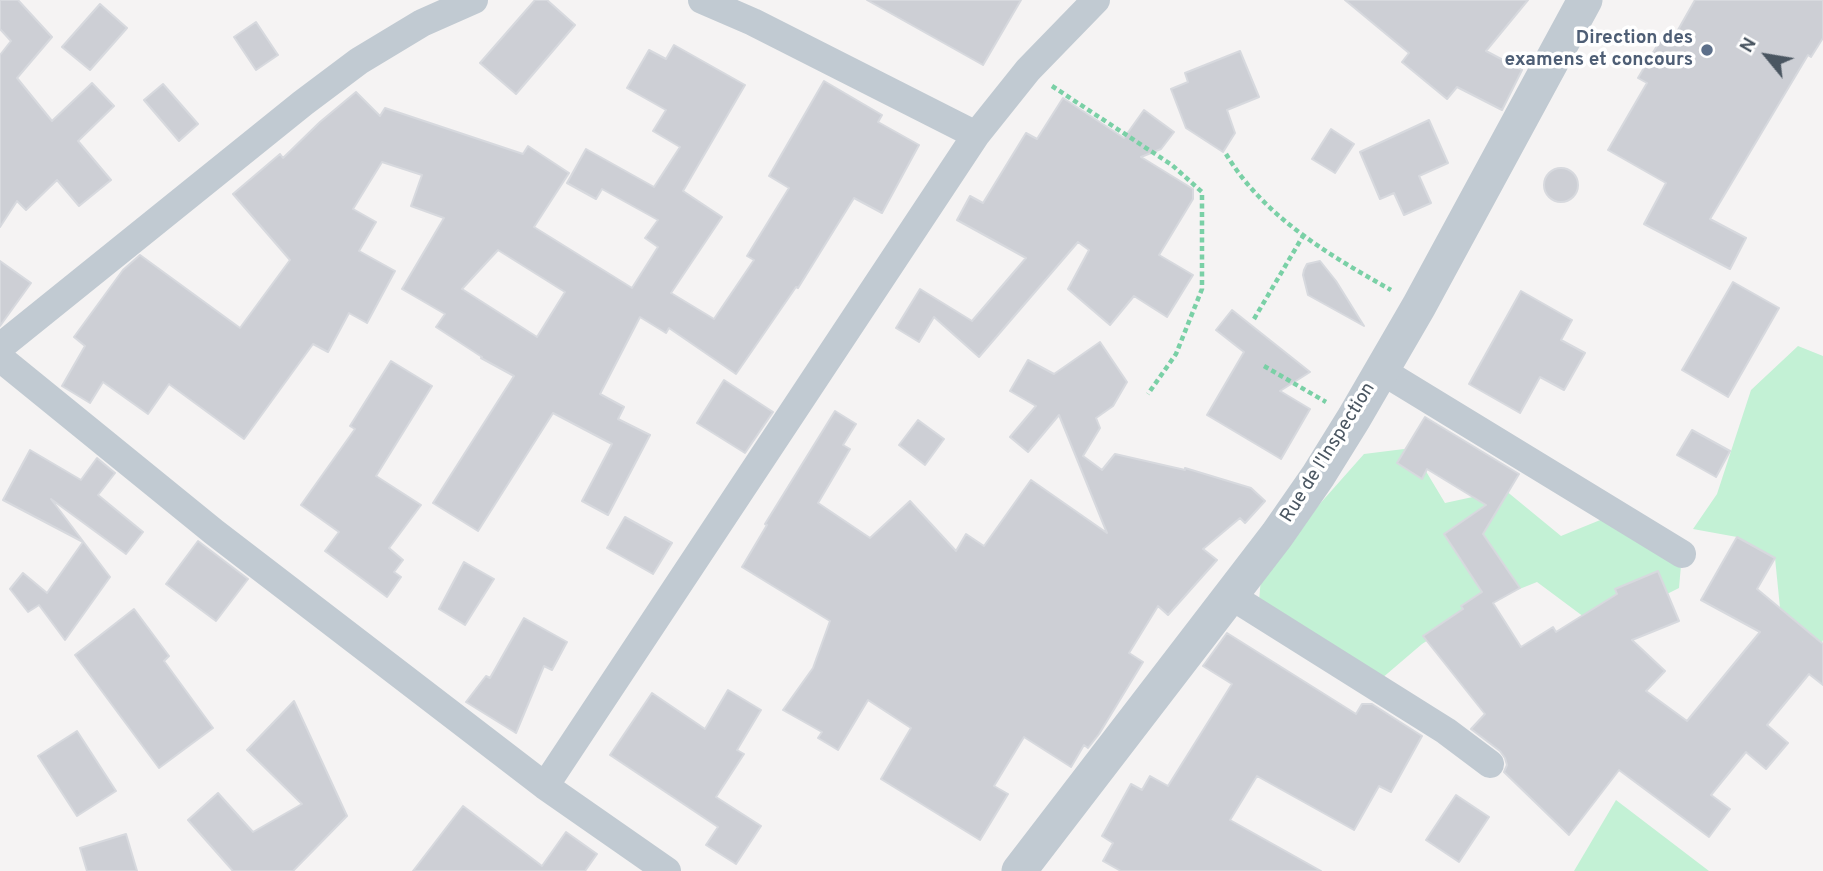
<!DOCTYPE html>
<style>
body{margin:0}
#map{position:relative;width:1823px;height:871px;overflow:hidden;background:#f5f3f3;font-family:Overpass,sans-serif}
canvas{display:block}
.north{position:absolute;left:1732px;top:21px;width:70px;height:70px;-webkit-text-stroke:5px #fff;paint-order:stroke;rotate:300deg;font-size:19px;font-weight:700;line-height:28px;text-align:center;color:#4a5661}
.north::after{content:'';display:block;margin:auto;width:24px;height:32px;background:#4a5661;clip-path:polygon(50% 0,100% 100%,50% 72%,0 100%)}
</style>
<div id="map">
<canvas width="1823" height="871"></canvas>
<div class="north">N</div>
</div>
<script>
const g = document.querySelector('canvas').getContext('2d');
g.lineJoin = 'round';
function fillPath(path, color) { g.fillStyle = color; g.fill(path, 'evenodd'); }
function stroke(path, color, width, dash) { g.strokeStyle = color; g.lineWidth = width; g.lineCap = dash ? 'butt' : 'round'; g.setLineDash(dash || []); g.stroke(path); }
function drawText(font, color, halo, rows, align = 'center') {
  g.font = font + ' Overpass,sans-serif'; g.lineWidth = 7; g.setLineDash([]); g.textBaseline = 'middle'; g.strokeStyle = halo; g.fillStyle = color; for (const [text, x, y, turn = 0] of rows) {
    g.save(); g.translate(x, y); g.rotate((+turn || 0) * Math.PI / 180); g.textAlign = isNaN(turn) ? turn : align; if (halo) g.strokeText(text, 0, 0); g.fillText(text, 0, 0); g.restore();
  }
}
const green = new Path2D(`
 M1798,346l25,10v284l-1,3 -42,-35 -5,-50 -38,-21 -44,-8 24,-35 34,-104z
 M1412,448l33,55 60,-13 56,46 54,-22 67,40 -3,34 -62,31 -33,-2 -47,-35 -50,20 -65,42 -48,41 -116,-72 3,-35 56,-71 47,-53z
 M1616,800l93,71h-135z`);
const building = new Path2D(`
 M0,0h18l34,37 -35,41 35,43 40,-38 22,23 -36,35 33,39 -32,26 -22,-26 -31,30 -9,-9 -17,26v-172l11,-14 -11,-12z
 M535,0h12l28,25 -59,69 -36,-31z
 M867,0h154l-38,65z
 M1345,0h183l-42,51 36,19 -20,40 -45,-23 -10,12 -45,-37 7,-9z
 M1695,0h128v38l-12,19 -3,-2 -98,164 36,19 -16,31 -86,-45 22,-41 -58,-33 39,-67 -9,-5 23,-39 9,5z
 M100,4l27,24 -37,42 -28,-23z
 M256,22l22,33 -22,15 -22,-33z
 M674,45l71,40 -62,106 39,26 -51,76 43,26 40,-59 -7,-4 42,-68 -20,-12 55,-95 58,34 -4,7 41,23 -37,68 -28,-15 -56,90 -2,-1 -60,87 -67,-46 -3,5 -26,-16 -40,77 24,13 -6,12 32,16 -42,80 -26,-14 30,-57 -59,-31 -75,118 -45,-28 81,-127 -33,-18 1,-1 -46,-30 9,-13 -43,-25 42,-71 -33,-12 11,-31 -40,-13 -29,47 23,13 -17,29 36,20 -28,52 -18,-10 -21,39 -15,-8 -69,95 -75,-55 -21,30 -45,-32 -13,21 -28,-17 23,-40 -11,-9 49,-67 17,-15 100,73 50,-68 -57,-66 47,-40 3,4 37,-36 36,-30 24,24 5,-8 138,46 5,-8 41,27 -35,54 98,61 26,-41 -13,-9 13,-18 -56,-31 -6,10 -29,-16 19,-34 68,38 26,-40 -27,-16 13,-21 -39,-22 22,-38 17,9zM498,250l67,42 -28,45 -75,-48z
 M1240,51l19,46 -32,13 8,23 -12,19 -37,-24 -15,-39 17,-7 -3,-9z
 M163,84l35,40 -19,17 -35,-41z
 M1063,98l61,40 20,-28 30,22 -13,17 -20,8 52,32v10l-34,56 34,20 -26,42 -33,-21 -24,29 -42,-36 21,-39 -11,-8 -99,115 -45,-40 -15,25 -23,-14 24,-39 52,32 54,-63 -69,-38 13,-24 13,7 43,-70 11,6z
 M1429,120l19,43 -29,13 12,27 -27,12 -10,-22 -14,6 -20,-47z
 M1331,129l23,15 -19,29 -23,-14z
 M1544 185a17 17 0 1 1 34 0a17 17 0 1 1-34 0Z
 M0,261l31,22 -31,43z
 M1320,261l16,20 28,45 -56,-31 -5,-20 1,-5 3,-6z
 M1733,282l46,26 -51,89 -46,-27z
 M1521,291l51,29 -11,20 24,13 -21,37 -24,-13 -20,36 -51,-29z
 M1232,310l78,62 -30,19 30,18 -29,50 -74,-44 37,-63 -28,-22z
 M1100,342l27,40 -14,24 -17,12 4,10 -17,28 19,14 13,-16 70,16v-2l66,20 14,13 -20,22 -5,-5 -37,31 14,11 -49,55 -10,-9 -29,47 14,9 -44,72 -11,14 -4,-3 -13,22 -47,-30 -30,49 14,8 -28,46 -99,-61 30,-51 -43,-28 -30,50 -20,-12 4,-6 -39,-22 30,-42 17,-47 -88,-54 25,-42 -2,-1 70,-113 21,13 -13,21 7,4 -32,54 52,35 40,-37 46,50 10,-17 18,12 47,-66 76,53 -48,-118 -31,37 -18,-15 26,-31 -26,-15 18,-31 26,14z
 M391,361l41,25 -56,90 45,29 -32,43 14,12 -9,12 7,5 -14,20 -62,-46 14,-19 -38,-27 54,-76 -5,-3z
 M724,380l49,32 -28,41 -48,-30z
 M1425,417l94,57 -36,60 37,54 -27,15 28,44 32,-20 3,5 61,-38 -2,-5 43,-18 21,50 -47,19 33,31 -19,20 41,30 73,-89 -59,-32 36,-63 38,21 -18,31 66,55v41l-14,-11 -42,51 21,18 -22,26 -20,-17 -35,43 19,14 -21,28 -90,-67 -50,65 -65,-63 3,-7 -2,-7 -5,-7 -29,-22 14,-15 -62,-78 40,-27 -2,-3 21,-14 -38,-58 42,-29 -59,-36 -5,10 -25,-16z
 M918,420l26,19 -19,26 -26,-20z
 M1692,430l38,21 -14,26 -39,-22z
 M30,450l51,30 16,-22 18,15 -17,22 45,37 -17,22 -75,-55 59,78 -45,63 -26,-35 -11,7 -18,-23 13,-16 24,20 36,-51 -80,-42z
 M625,517l47,26 -19,31 -46,-26z
 M198,541l50,38 -32,42 -50,-37z
 M464,562l30,17 -29,46 -26,-16z
 M134,609l35,47 -5,5 49,67 -54,40 -84,-113z
 M524,618l43,24 -15,28 -8,-4 -28,67 -50,-31 20,-26 4,2z
 M1227,633l129,81 6,-10h10l50,32 -31,56 -12,-6 -25,44 -97,-54 -27,44 91,51h-200l-18,-10 10,-18 -11,-7 29,-52 11,6 8,-14 18,10 64,-102 -29,-18z
 M728,690l33,20 -24,40 7,4 -28,43 45,29 -25,38 -30,-19 12,-18 -108,-72 42,-62 53,36z
 M294,701l53,115 -54,55h-60l-45,-51 30,-27 35,39 49,-28 -55,-54z
 M77,731l39,60 -39,25 -39,-60z
 M1456,795l33,22 -30,45 -33,-22z
 M463,806l79,60 24,-34 31,22 -12,17h-172z
 M126,834l11,37h-50l-7,-23z`);
const path = new Path2D(`
 M1052,86l120,79 30,27v97l-26,65 -28,40
 M1226,154c38,63 103,101 165,136
 M1254,319l49,-83
 M1264,366l62,36`);
const minor = new Path2D(`
 M702,0l51,22 223,113
 M0,347l303,-244 56,-42 63,-38 52,-23
 M0,358l214,174 331,254 122,85
 M1382,371l300,183
 M1231,596l215,135 44,33
 M545,786l431,-651 52,-65 68,-70`);
const tertiary = new Path2D(`
 M1019,871l258,-336 41,-59 36,-58 65,-112 166,-306`);
const markers = [
 [1707,50,7,"#5c6f8a"]
];
const serviceNames = [
 ["Direction des",1693,39],
 ["examens et concours",1693,61]
];
const streetNames = [
 ["Rue de l'Inspection",1329,453,-58]
];
fillPath(green, '#c3f1d5');
fillPath(building, '#cdcfd5');
stroke(building, '#d7d9de', 2);
stroke(path, '#7ad0a6', 4.5, [5, 3.5]);
stroke(minor, '#c1cad2', 28);
stroke(tertiary, '#c1cad2', 35);
for (const [x, y, r, color] of markers) { const dot = new Path2D(); dot.arc(x, y, r, 0, 2 * Math.PI); g.fillStyle = color; g.fill(dot); stroke(dot, '#fff', 2.5); }
drawText('bold 19px', '#4e5e75', '#fff', serviceNames, 'right');
drawText('19px', '#4a5661', '#fff', streetNames);
</script>
